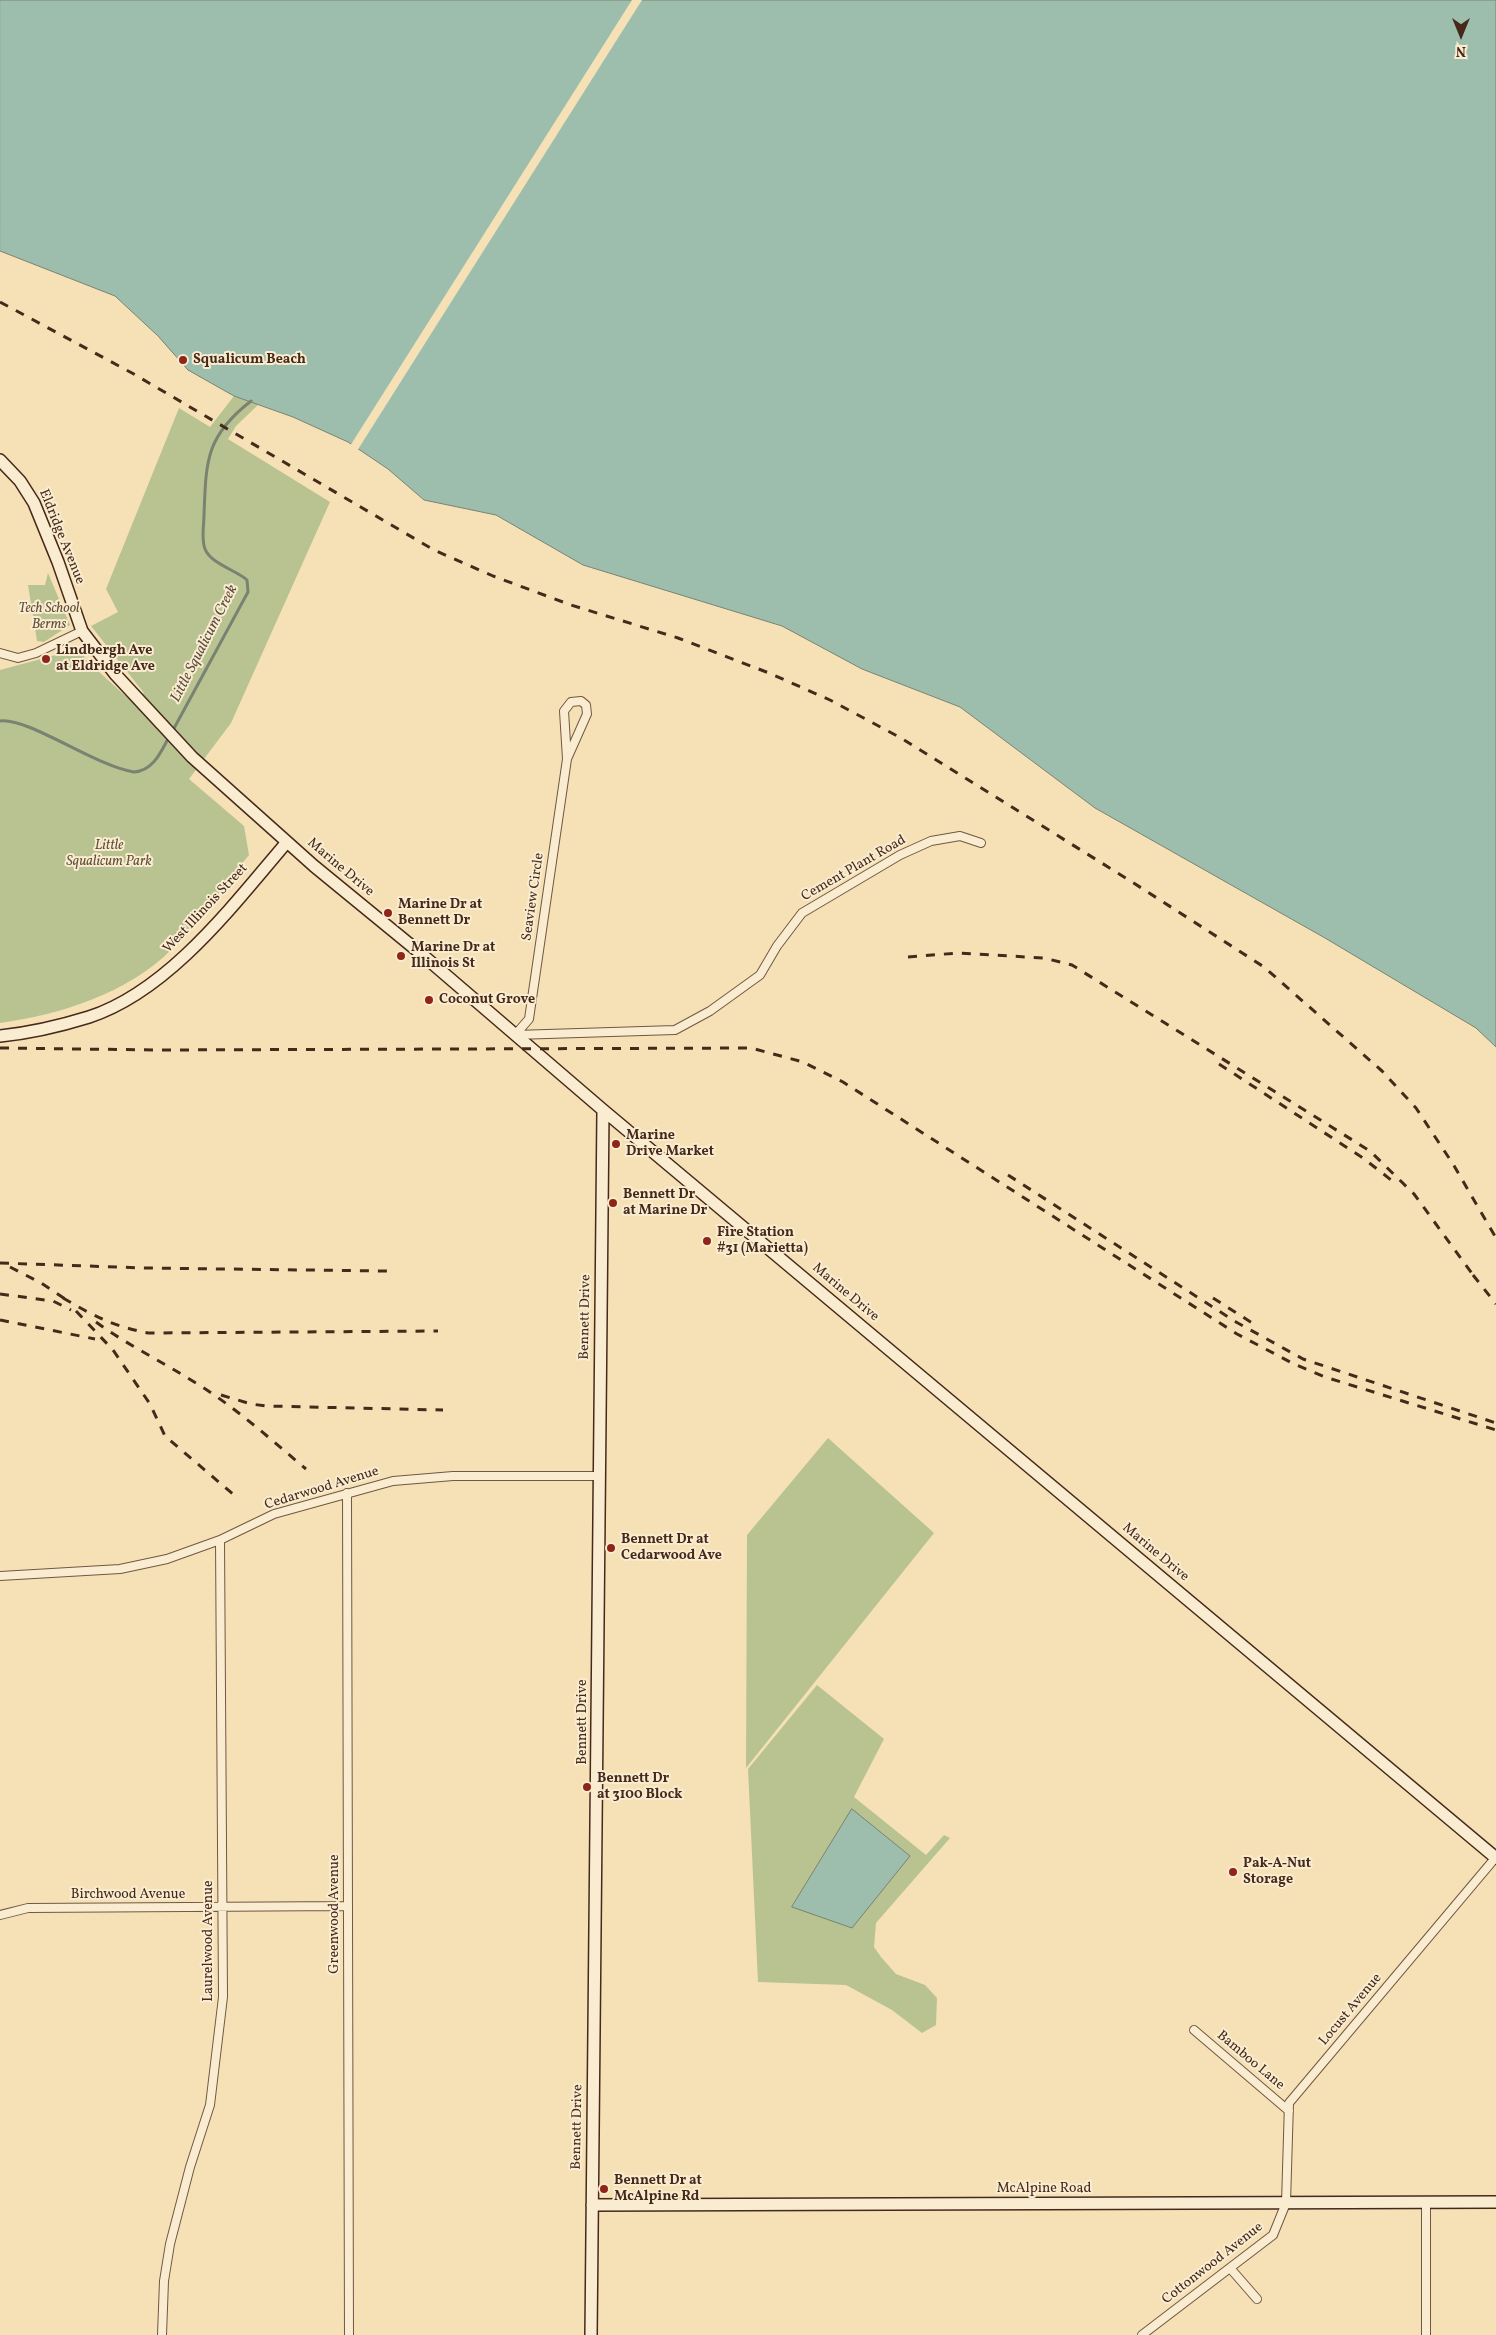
<!DOCTYPE html>
<style>
body{margin:0}
#map{position:relative;width:1496px;height:2335px;overflow:hidden;background:#f6e1b6;font-family:Vollkorn,serif}
canvas{display:block}
.north{position:absolute;left:1436px;top:10px;width:50px;height:50px;-webkit-text-stroke:4px #f9ecd0;paint-order:stroke;rotate:180deg;font-size:14px;font-weight:700;line-height:20px;text-align:center;color:#46291b}
.north::after{content:'';display:block;margin:auto;width:18px;height:22px;background:#46291b;clip-path:polygon(50% 0,100% 100%,50% 72%,0 100%)}
</style>
<div id="map">
<canvas width="1496" height="2335"></canvas>
<div class="north">N</div>
</div>
<script>
const g = document.querySelector('canvas').getContext('2d');
g.lineJoin = 'round';
function fillPath(path, color) { g.fillStyle = color; g.fill(path, 'evenodd'); }
function stroke(path, color, width, dash) { g.strokeStyle = color; g.lineWidth = width; g.lineCap = dash ? 'butt' : 'round'; g.setLineDash(dash || []); g.stroke(path); }
function drawText(font, color, halo, rows, align = 'center') {
  g.font = font + ' Vollkorn,serif'; g.lineWidth = 4; g.setLineDash([]); g.textBaseline = 'middle'; g.strokeStyle = halo; g.fillStyle = color; for (const [text, x, y, turn = 0] of rows) {
    g.save(); g.translate(x, y); g.rotate((+turn || 0) * Math.PI / 180); g.textAlign = isNaN(turn) ? turn : align; if (halo) g.strokeText(text, 0, 0); g.fillText(text, 0, 0); g.restore();
  }
}
const green = new Path2D(`
 M234,396l25,8 -23,22 -8,13 102,63 -99,221 -42,56 55,47 5,29c-26,31 -49,65 -77,94 -43,44 -113,66 -172,74v-353l82,-22 3,11 47,43 12,-9 -53,-67 27,-14 -12,-23 73,-181 31,19z
 M48,573l22,52 -26,17 -7,-1 -9,-56h17z
 M828,1438l106,95 -188,235 1,-233z
 M817,1685l67,54 -30,58 72,58 18,-20 6,3 -74,85 -2,24 7,10 15,17 29,11 12,13 -1,27 -14,8 -30,-23 -46,-25 -88,-3 -10,-213z`);
const water = new Path2D(`
 M0,0h1496v1047l-20,-19 -151,-90 -230,-130 -135,-101 -98,-38 -80,-43 -199,-61 -87,-50 -72,-15 -36,-31 -40,-27 -55,-25 -59,-21 -46,-26 -30,-34 -43,-40 -115,-45z
 M852,1809l58,47 -58,72 -60,-21z`);
const pier = new Path2D(`
 M632,0h10l-285,451 -7,-5z`);
const stream = new Path2D(`
 M0,721c28,-4 97,46 134,51 19,-1 27,-20 35,-35
 M172,732l76,-140 -1,-12c-11,-10 -36,-16 -42,-31 -4,-10 -1,-24 -1,-34 2,-55 2,-79 47,-114`);
const street = new Path2D(`
 M0,653l18,5 18,-5 46,-22
 M515,1035l160,-5 35,-19 50,-36 17,-29 25,-33 98,-58 31,-14 29,-5 21,7
 M515,1035l14,-16 38,-260 20,-45 -1,-9 -5,-4 -10,1 -7,9 3,48
 M347,1493l2,842
 M0,1576l120,-7 47,-10 53,-19 54,-26 119,-33 60,-5h147
 M0,1915l28,-7 319,-2
 M1194,2030l95,81
 M1230,2268l27,31
 M162,2335l2,-54 6,-37 20,-77 20,-62 13,-108 -3,-457
 M1142,2335l131,-100 13,-32 3,-100 207,-246
 M1426,2335v-133`);
const secondary = new Path2D(`
 M0,460l20,21 14,22 24,59 24,69 33,43 77,83 122,109 105,86 184,158 893,748
 M0,1036c30,-3 60,-10 89,-19 80,-26 145,-113 198,-175
 M592,2205l904,-3
 M591,2335l12,-1225`);
const rail = new Path2D(`
 M0,302l132,71 302,177 59,26 78,29 107,33 91,35 61,27 71,38 228,142 135,87 118,104 34,37 37,56 43,74
 M908,957l50,-4 86,5 28,7 298,186 44,43 62,85
 M0,1048l158,2 593,-2 52,14 40,20 394,252 57,30 31,13 171,53
 M1219,1064l144,94 32,25
 M1008,1175l228,147 67,37 193,64
 M0,1263l144,5 244,3
 M10,1267l31,16 27,18
 M1473,1275l23,29
 M0,1294l53,7 18,9
 M63,1298c31,18 49,28 85,35l290,-2
 M1213,1298l44,28
 M76,1311l37,39 37,54 15,32 69,59
 M0,1320l95,19
 M96,1322c30,22 63,38 95,58 42,25 78,58 115,89
 M221,1395l30,9 15,2 177,4`);
const markers = [
 [183,360,5,"#8f2418"],
 [46,659,5,"#8f2418"],
 [388,913,5,"#8f2418"],
 [401,956,5,"#8f2418"],
 [429,1000,5,"#8f2418"],
 [616,1144,5,"#8f2418"],
 [613,1203,5,"#8f2418"],
 [707,1241,5,"#8f2418"],
 [611,1548,5,"#8f2418"],
 [587,1787,5,"#8f2418"],
 [1233,1872,5,"#8f2418"],
 [604,2189,5,"#8f2418"]
];
const poiNames = [
 ["Squalicum Beach",193,360],
 ["Lindbergh Ave",56,651],
 ["at Eldridge Ave",56,667],
 ["Marine Dr at",398,905],
 ["Bennett Dr",398,921],
 ["Marine Dr at",411,948],
 ["Illinois St",411,964],
 ["Coconut Grove",439,1000],
 ["Marine",626,1136],
 ["Drive Market",626,1152],
 ["Bennett Dr",623,1195],
 ["at Marine Dr",623,1211],
 ["Fire Station",717,1233],
 ["#31 (Marietta)",717,1249],
 ["Bennett Dr at",621,1540],
 ["Cedarwood Ave",621,1556],
 ["Bennett Dr",597,1779],
 ["at 3100 Block",597,1795],
 ["Pak-A-Nut",1243,1864],
 ["Storage",1243,1880],
 ["Bennett Dr at",614,2181],
 ["McAlpine Rd",614,2197]
];
const streetNames = [
 ["Eldridge Avenue",61,537,68],
 ["Marine Drive",340,868,40],
 ["Cement Plant Road",854,869,-30],
 ["Seaview Circle",534,897,-82],
 ["West Illinois Street",206,909,-47],
 ["Marine Drive",845,1293,40],
 ["Bennett Drive",586,1317,-89],
 ["Cedarwood Avenue",322,1489,-17],
 ["Marine Drive",1155,1553,40],
 ["Bennett Drive",583,1722,-90],
 ["Birchwood Avenue",128,1895],
 ["Greenwood Avenue",335,1914,-90],
 ["Laurelwood Avenue",209,1941,-90],
 ["Locust Avenue",1351,2010,-50],
 ["Bamboo Lane",1250,2061,40],
 ["Bennett Drive",578,2127,-89],
 ["McAlpine Road",1044,2189],
 ["Cottonwood Avenue",1213,2264,-38]
];
const parkNames = [
 ["Tech School",49,609],
 ["Berms",49,625],
 ["Little",109,846],
 ["Squalicum Park",109,862]
];
const waterNames = [
 ["Little Squalicum Creek",205,644,-63]
];
fillPath(green, '#b8c391');
fillPath(water, '#9dbeac');
stroke(water, '#7a8272', 1);
fillPath(pier, '#f6e1b6');
stroke(stream, '#7a8272', 3);
stroke(street, '#725742', 10);
stroke(secondary, '#46291b', 14);
stroke(street, '#f9ecd0', 8);
stroke(secondary, '#f9ecd0', 11);
stroke(rail, '#46291b', 3, [9, 9]);
for (const [x, y, r, color] of markers) { const dot = new Path2D(); dot.arc(x, y, r, 0, 2 * Math.PI); g.fillStyle = color; g.fill(dot); stroke(dot, '#f9ecd0', 2); }
drawText('bold 14px', '#46291b', '#f9ecd0', poiNames, 'left');
drawText('14px', '#46291b', '#f9ecd0', streetNames);
drawText('italic 14px', '#625038', '#f9ecd0', parkNames);
drawText('italic 15px', '#5c4e3f', '#f9ecd0', waterNames);
</script>
